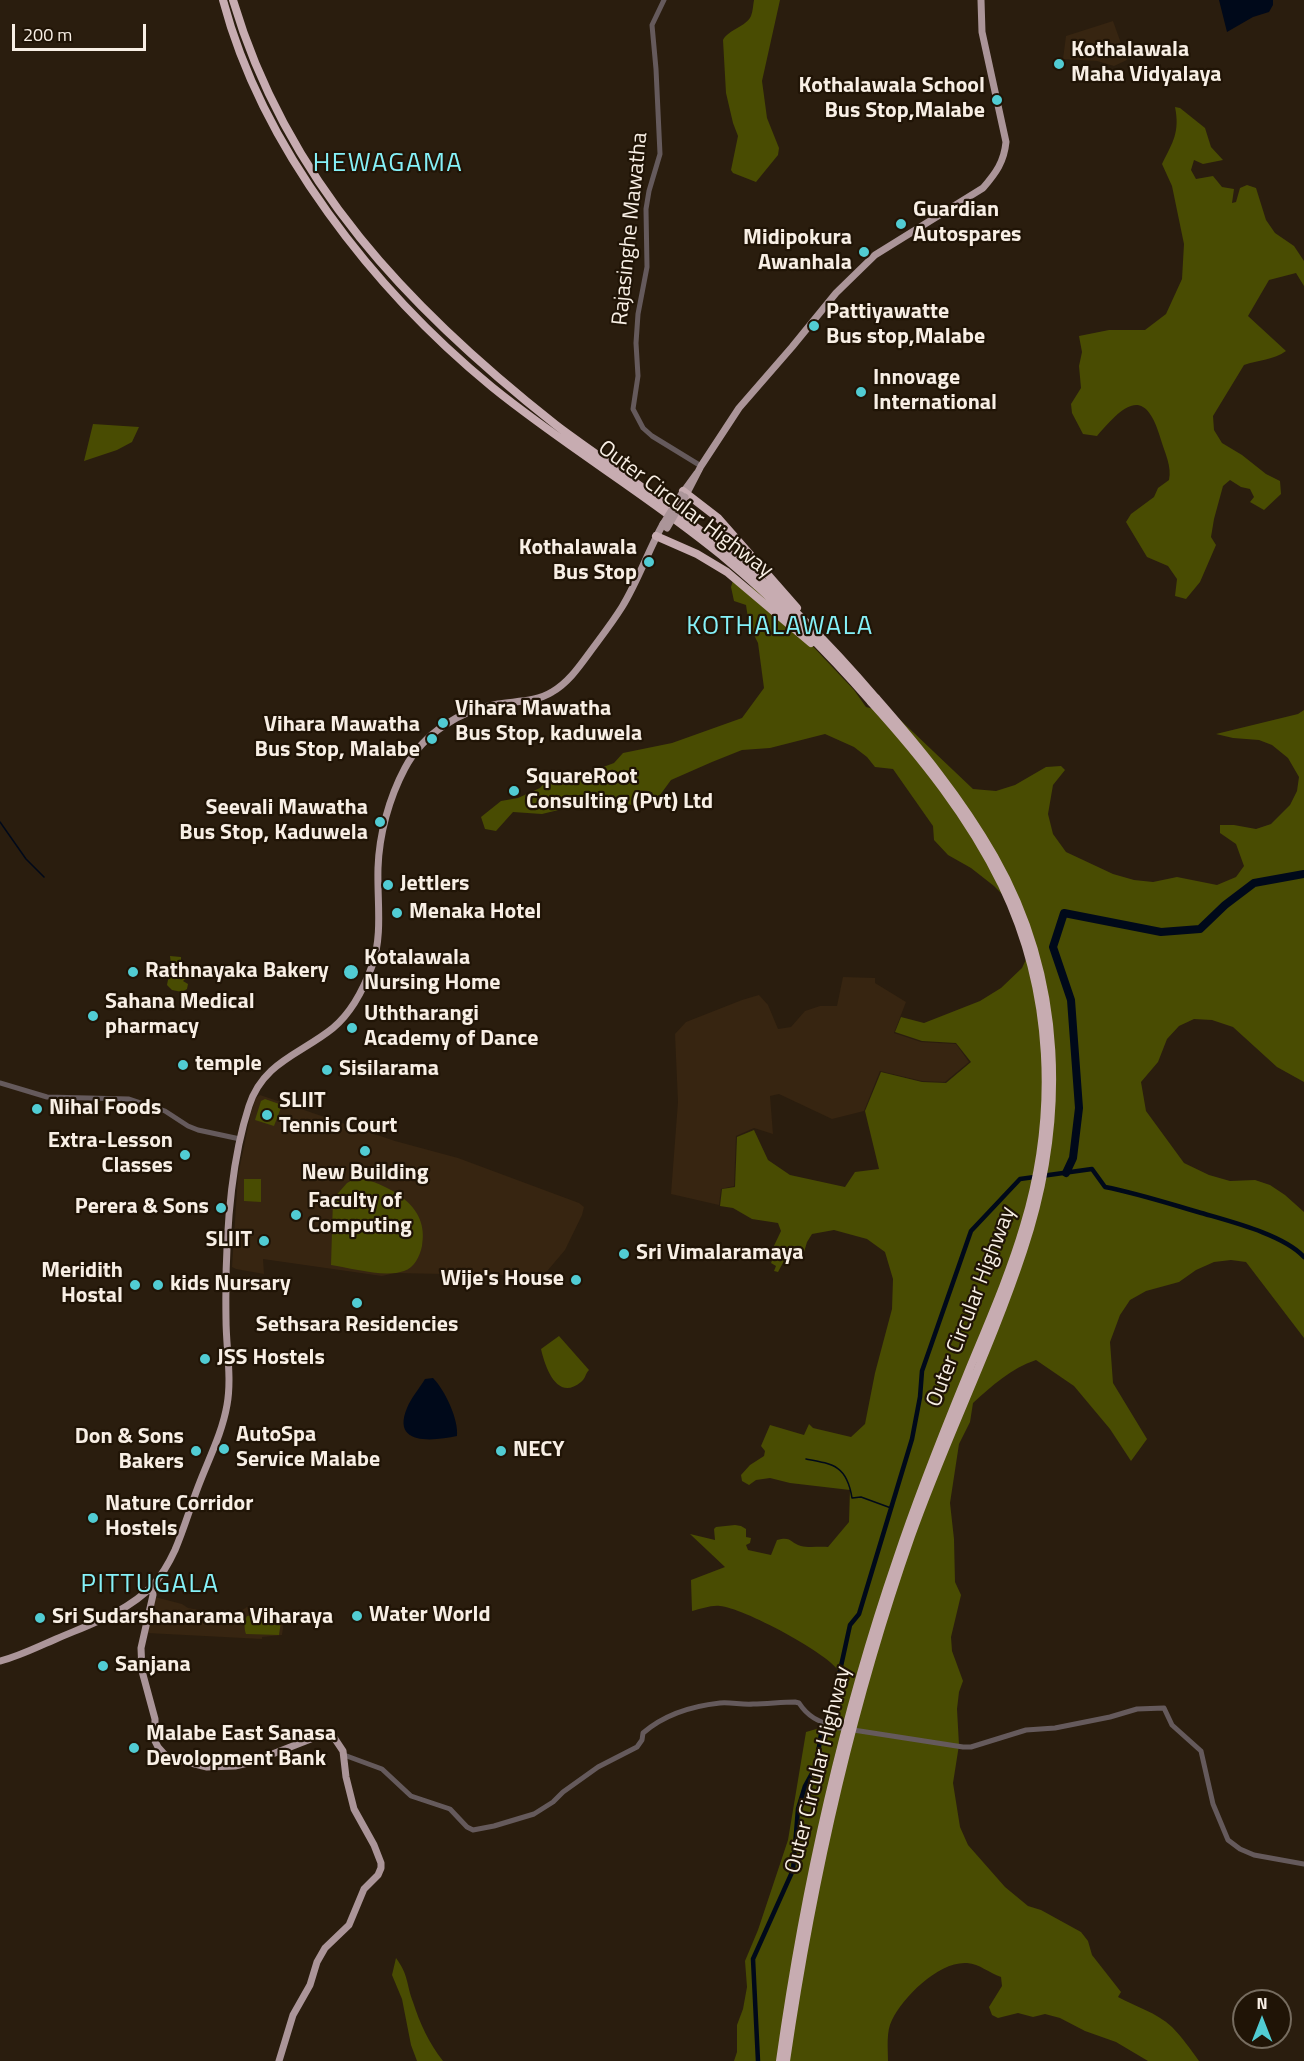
<!DOCTYPE html>
<style>
body{margin:0}
#map{position:relative;width:1304px;height:2061px;overflow:hidden;background:#2a1d0e;font-family:"Titillium Web",sans-serif}
canvas{display:block}
.north{position:absolute;left:1232px;top:1989px;width:60px;height:60px;box-sizing:border-box;background:#201406;border:2px solid #766c5f;border-radius:50%;rotate:0deg;font-size:16px;font-weight:700;line-height:24px;text-align:center;color:#f8efe5}
.north::after{content:'';display:block;margin:auto;width:21px;height:27px;background:#51ccd3;clip-path:polygon(50% 0,100% 100%,50% 72%,0 100%)}
.scale{position:absolute;left:12px;top:24px;width:134px;height:27px;box-sizing:border-box;border:3px solid #f8efe5;border-top:0;padding-left:8px;font-size:18px;line-height:21px;white-space:nowrap;color:#f8efe5;-webkit-text-stroke:4px #201406;paint-order:stroke}
</style>
<div id="map">
<canvas width="1304" height="2061"></canvas>
<div class="north">N</div>
<div class="scale">200 m</div>
</div>
<script>
const g = document.querySelector('canvas').getContext('2d');
g.lineJoin = 'round';
function fillPath(path, color) { g.fillStyle = color; g.fill(path, 'evenodd'); }
function stroke(path, color, width, dash) { g.strokeStyle = color; g.lineWidth = width; g.lineCap = dash ? 'butt' : 'round'; g.setLineDash(dash || []); g.stroke(path); }
function drawText(font, color, halo, rows, align = 'center') {
  g.font = font + ' "Titillium Web",sans-serif'; g.lineWidth = 4.5; g.setLineDash([]); g.textBaseline = 'middle'; g.strokeStyle = halo; g.fillStyle = color; for (const [text, x, y, turn = 0] of rows) {
    g.save(); g.translate(x, y); g.rotate((+turn || 0) * Math.PI / 180); g.textAlign = isNaN(turn) ? turn : align; if (halo) g.strokeText(text, 0, 0); g.fillText(text, 0, 0); g.restore();
  }
}
const built = new Path2D(`
 M1113,21l14,39 -13,6 -17,-5 -34,-2 3,-23z
 M843,977l32,1v5l31,19 -12,31 27,9 35,2 13,18 -24,20 -23,-1 -42,-10 -16,40 -32,8 -53,-25 -9,2 3,38 -19,-6 -18,8 -2,50 -13,3 -2,16 -48,-11 7,-92 -3,-68 11,-12 56,-22 17,-5 9,10 10,24 13,-2 14,-16 15,-5h17z
 M260,1095l135,46 63,17 121,45 5,4 -2,8 -17,35 -22,26 -148,-3 -13,3 -119,-17 1,15 -28,-5 -4,-2 6,-92 13,-62 5,-15z
 M155,1597l27,7 6,4 11,2 30,5 7,-1 11,-7 19,7 15,1 2,13 -1,7 -20,2v2l-115,-6z`);
const green = new Path2D(`
 M754,0h26l-18,81 5,37 12,30 -1,7 -22,27 -23,-9 -2,-3 7,-34 -5,-13 -7,-30 -3,-53c6,-11 23,-13 28,-24 2,-5 2,-11 3,-16z
 M1175,107l5,1 25,20 6,19 12,13 -20,4 -9,-4 -3,10 5,9 17,-3 9,11 12,2 -2,14 4,-1 4,-14 7,-3 9,3 10,32 9,13 19,13 10,15v25l-8,-13 -27,7 -21,36 38,35c-12,9 -28,9 -42,14l-31,51 1,14 8,13 20,12 24,19 14,7 1,13 -17,16 -14,-8 4,-5 -4,-8 -9,-2 -11,-7 -7,6 -9,33 -3,18 5,8 -16,37 -14,17 -11,-3 2,-17 -9,-13 -21,-9 -21,-35 5,-8 23,-17 4,-9 11,-8c3,-13 -4,-27 -8,-40 -16,-56 -37,-35 -64,-4l-14,-2 -11,-21 -1,-9 10,-16 -2,-22 3,-14 -3,-16 30,-6h36l21,-16 16,-35 2,-35 -12,-58 -10,-22c11,-22 18,-32 13,-57z
 M93,424l46,3 -7,15 -15,8 -33,11z
 M734,577l21,12 32,24 17,24 50,53 12,17 28,7 79,75 23,2 19,-6 31,-18 15,-1 4,4 -12,15 -5,29 5,20 13,18 47,22 21,6 19,2 24,-5 40,8 19,-8 8,-11 -8,-22 -16,-11v-8h14l22,4 15,-5 19,-19 7,-14 2,-14 -11,-19 -16,-13 -13,-5 -26,-2 -17,-4 82,-20 6,-4v372l-27,-15 -44,-40 -21,-7 -18,-1 -15,7 -12,13 -9,23 -17,20 5,29 38,52 25,12 21,6 25,-1 15,5 15,10 19,17v126l-58,-76 -15,-2 -17,2 -18,8 -17,12 -33,9 -16,9 -10,15 -10,27 3,41 34,56 -16,22 -21,-32 -36,-43 -38,-26c-25,8 -44,26 -63,43l-3,19 -11,22 -9,59 4,36 1,43 6,13 -10,42 1,14 11,30 -4,11 -2,17 2,36 -6,38 7,44 8,18 37,42 23,19 13,4 40,22 7,9 4,14 29,37 -3,5c18,10 38,15 54,30 10,10 19,23 27,34h-51l-32,-19 -31,-11 -25,-13 -15,-4 -12,3 -15,-4 -20,5 -6,-3 -3,-8 13,-21 -1,-9c-12,-4 -21,-13 -34,-14 -28,-2 -64,34 -75,57 -6,11 -4,28 -4,41h-154l3,-9v-27l6,-16 4,-22 -2,-26 13,-31 30,-90 18,-108 31,-9c3,-15 9,-35 3,-50 -9,-19 -99,-66 -120,-67 -9,-1 -19,3 -28,5l-1,-31 34,-13 -35,-33 25,6 -1,-11 2,-2 19,-2 6,1 5,3v8l5,1 -1,5 -4,2 2,5 23,5 6,-15c15,-4 13,3 24,6 8,2 19,0 27,1l21,-25 1,-32 -60,-7 -20,-5 -14,2 -7,5 -7,-4 -1,-6 9,-10 14,-9 1,-5 -4,-5 9,-21 34,10 5,-11 4,4 38,9 14,-13 10,-51 17,-64 1,-30 -8,-27 -18,-13 -33,-9 -22,4 -5,8 -5,17 -11,-4 -6,4 -7,13 -4,-1 2,-5 -5,-3 4,-10 -3,-3 9,-19 -3,-8 -26,-4 -19,-11 -13,-2 2,-17 13,-2 2,-50 17,-7 14,30 22,15 55,12 10,-15 24,-3 -14,-58 16,-39 41,10 24,1 25,-21 -15,-19 -34,-2 -27,-9 6,-15 23,6 56,-22 21,-13 21,-20 7,-15 2,-22 -12,-20 -25,-25 -23,-18 -23,-13 -14,-15 -1,-14 -40,-57 -18,-2 -8,-10 -13,-10 -29,-13 -55,14 -28,2 -30,12 -41,18 -11,15 -14,7 -14,3 -24,-5 -29,5 -37,9 -29,-2 -17,19 -11,-2 -4,-12 20,-16 17,-3 22,-10 5,-6 26,-3 43,-16 9,-10 49,-10 70,-25 22,-30 -6,-45 -9,-18 -3,-20 -12,-4 -3,-14z
 M170,956l11,1v6l7,6 -1,8 -4,4 5,3 -1,5 -5,3 -10,-2 -5,-5 4,-21z
 M265,1099l17,6 -8,21 -19,-6 6,-19z
 M358,1177c33,9 72,29 64,69 -2,10 -8,22 -18,25 -19,7 -53,-3 -73,-6l2,-66 14,-16z
 M244,1179h17v23l-17,-1z
 M559,1336l30,34c-4,4 -3,8 -8,12 -24,20 -36,-15 -40,-33z
 M255,1612l19,4 7,5 -2,14 -33,-1c-2,-5 -2,-13 1,-18l7,-1z
 M396,1958c13,18 10,25 17,44 7,22 16,41 30,59h-26l-6,-16 -9,-46 -10,-24z`);
const water = new Path2D(`
 M1219,0h54v5l-4,7 -16,5 -26,15z
 M433,1378c12,12 26,42 24,58 -23,5 -66,10 -50,-28 4,-10 12,-19 18,-29z`);
const stream = new Path2D(`
 M0,822l26,37 18,18
 M806,1459c28,5 41,7 46,39l9,-1 30,11`);
const canal = new Path2D(`
 M758,2061l-5,-102 40,-89 5,-61 7,-23 11,-20 5,-32 15,-45 14,-64 9,-11 53,-175 8,-42 2,-26 49,-140 49,-52 72,-10 13,18c31,6 62,16 93,25 30,9 85,22 106,45`);
const river = new Path2D(`
 M1066,1173l7,-15 6,-50 -8,-108 -18,-53 11,-34 97,19 39,-3 25,-24 29,-22 50,-9`);
const minor = new Path2D(`
 M664,0l-12,25 4,44 4,85 -11,37 -3,18 1,58 -9,47 -2,29 2,33 -5,33 10,19 9,8 49,30
 M0,1083l47,14 82,2 36,12 23,15 10,4 42,9
 M344,1755l38,14 29,27 39,13 17,18 6,3 21,-4 40,-12 19,-12 10,-10 35,-25 39,-20 5,-7 1,-7c22,-19 49,-27 77,-30 11,-1 22,2 33,1 14,0 28,-2 42,-2l4,1c9,14 19,18 35,24l129,20h8l55,-17 29,-2 55,-11 27,-8 27,-1 8,17 29,26 12,53 15,36 12,9 14,6 50,9`);
const major = new Path2D(`
 M681,495l16,-22
 M685,497l16,-31 38,-58 53,-61 44,-54 39,-38 108,-67c13,-15 21,-26 23,-46l-24,-110 -1,-32
 M152,1586l1,9 -12,53 1,23 13,48v22l3,6 9,10 40,10 28,-1 17,-4 69,-27 14,4 8,12 3,26 8,32 20,36 7,18v5l-3,7 -14,14 -15,36 -24,23 -8,14 -7,23 -17,30 -14,46
 M0,1661c20,-5 37,-14 56,-22 32,-14 72,-27 97,-54 9,-10 16,-22 22,-35 9,-21 15,-42 23,-63 10,-27 24,-53 29,-82 5,-28 -1,-57 -1,-86 -1,-67 2,-149 23,-213 14,-44 52,-52 84,-78 18,-15 31,-40 39,-62 11,-31 5,-65 6,-98 1,-33 11,-70 27,-100 18,-34 55,-58 93,-64 18,-3 38,-2 54,-12 16,-9 27,-25 38,-40 11,-15 22,-29 32,-45 16,-26 26,-56 41,-83`);
const highway = new Path2D(`
 M223,0c39,148 152,291 269,387 74,60 156,108 229,168 54,45 104,94 150,147
 M233,0c54,182 177,310 323,425 18,14 37,26 55,40 38,27 76,54 113,84 56,44 106,95 152,149
 M683,491l35,27 79,90
 M656,536l41,18 30,18 84,71`);
const majorBridge = new Path2D(`
 M663,524l18,-29
 M667,528l18,-31`);
const highwayBridge = new Path2D(`
 M780,2061c24,-171 61,-339 117,-502 21,-63 45,-123 70,-184 20,-49 42,-98 57,-149 34,-112 29,-235 -22,-341 -33,-68 -81,-128 -131,-183
 M786,2061c26,-179 65,-354 125,-525 34,-96 80,-188 112,-285 44,-132 41,-272 -29,-395 -33,-58 -75,-109 -118,-158`);
const markers = [
 [1059,64,6,"#51ccd3"],
 [997,100,6,"#51ccd3"],
 [901,224,6,"#51ccd3"],
 [864,252,6,"#51ccd3"],
 [814,326,6,"#51ccd3"],
 [861,392,6,"#51ccd3"],
 [649,562,6,"#51ccd3"],
 [443,723,6,"#51ccd3"],
 [432,739,6,"#51ccd3"],
 [514,791,6,"#51ccd3"],
 [380,822,6,"#51ccd3"],
 [388,885,6,"#51ccd3"],
 [397,913,6,"#51ccd3"],
 [133,972,6,"#51ccd3"],
 [351,972,8,"#51ccd3"],
 [93,1016,6,"#51ccd3"],
 [352,1028,6,"#51ccd3"],
 [183,1065,6,"#51ccd3"],
 [327,1070,6,"#51ccd3"],
 [37,1109,6,"#51ccd3"],
 [267,1115,6,"#51ccd3"],
 [365,1151,6,"#51ccd3"],
 [185,1155,6,"#51ccd3"],
 [221,1208,6,"#51ccd3"],
 [296,1215,6,"#51ccd3"],
 [264,1241,6,"#51ccd3"],
 [624,1254,6,"#51ccd3"],
 [576,1280,6,"#51ccd3"],
 [135,1285,6,"#51ccd3"],
 [158,1285,6,"#51ccd3"],
 [357,1303,6,"#51ccd3"],
 [205,1359,6,"#51ccd3"],
 [224,1449,6,"#51ccd3"],
 [196,1451,6,"#51ccd3"],
 [501,1451,6,"#51ccd3"],
 [93,1518,6,"#51ccd3"],
 [357,1616,6,"#51ccd3"],
 [40,1618,6,"#51ccd3"],
 [103,1666,6,"#51ccd3"],
 [134,1748,6,"#51ccd3"]
];
const poiNames = [
 ["Kothalawala",1071,51],
 ["Maha Vidyalaya",1071,76],
 ["Kothalawala School",985,87,"right"],
 ["Bus Stop,Malabe",985,112,"right"],
 ["Guardian",913,211],
 ["Autospares",913,236],
 ["Midipokura",852,239,"right"],
 ["Awanhala",852,264,"right"],
 ["Pattiyawatte",826,313],
 ["Bus stop,Malabe",826,338],
 ["Innovage",873,379],
 ["International",873,404],
 ["Kothalawala",637,549,"right"],
 ["Bus Stop",637,574,"right"],
 ["Vihara Mawatha",455,710],
 ["Bus Stop, kaduwela",455,735],
 ["Vihara Mawatha",420,726,"right"],
 ["Bus Stop, Malabe",420,751,"right"],
 ["SquareRoot",526,778],
 ["Consulting (Pvt) Ltd",526,803],
 ["Seevali Mawatha",368,809,"right"],
 ["Bus Stop, Kaduwela",368,834,"right"],
 ["Jettlers",400,885],
 ["Menaka Hotel",409,913],
 ["Kotalawala",364,959],
 ["Nursing Home",364,984],
 ["Rathnayaka Bakery",145,972],
 ["Sahana Medical",105,1003],
 ["pharmacy",105,1028],
 ["Uththarangi",364,1015],
 ["Academy of Dance",364,1040],
 ["temple",195,1065],
 ["Sisilarama",339,1070],
 ["SLIIT",279,1102],
 ["Tennis Court",279,1127],
 ["Nihal Foods",49,1109],
 ["Extra-Lesson",173,1142,"right"],
 ["Classes",173,1167,"right"],
 ["New Building",365,1174,"center"],
 ["Faculty of",308,1202],
 ["Computing",308,1227],
 ["Perera & Sons",209,1208,"right"],
 ["SLIIT",252,1241,"right"],
 ["Sri Vimalaramaya",636,1254],
 ["Meridith",123,1272,"right"],
 ["Hostal",123,1297,"right"],
 ["Wije's House",564,1280,"right"],
 ["kids Nursary",170,1285],
 ["Sethsara Residencies",357,1326,"center"],
 ["JSS Hostels",217,1359],
 ["AutoSpa",236,1436],
 ["Service Malabe",236,1461],
 ["Don & Sons",184,1438,"right"],
 ["Bakers",184,1463,"right"],
 ["NECY",513,1451],
 ["Nature Corridor",105,1505],
 ["Hostels",105,1530],
 ["Water World",369,1616],
 ["Sri Sudarshanarama Viharaya",52,1618],
 ["Sanjana",115,1666],
 ["Malabe East Sanasa",146,1735],
 ["Devolopment Bank",146,1760]
];
const streetNames = [
 ["Rajasinghe Mawatha",631,229,-84],
 ["Outer Circular Highway",685,510,37],
 ["Outer Circular Highway",972,1307,-69],
 ["Outer Circular Highway",819,1770,-76]
];
const quarterNames = [
 ["HEWAGAMA",388,165],
 ["KOTHALAWALA",780,628],
 ["PITTUGALA",150,1586]
];
fillPath(built, '#372511');
fillPath(green, '#494c02');
fillPath(water, '#00091a');
stroke(stream, '#00091a', 1.5);
stroke(canal, '#00091a', 4.5);
stroke(river, '#00091a', 8);
stroke(minor, '#655a5c', 5);
stroke(major, '#ab9599', 7);
stroke(highway, '#c7acb1', 8);
stroke(majorBridge, '#ab9599', 7);
stroke(highwayBridge, '#c7acb1', 8);
for (const [x, y, r, color] of markers) { const dot = new Path2D(); dot.arc(x, y, r, 0, 2 * Math.PI); g.fillStyle = color; g.fill(dot); stroke(dot, '#201406', 2); }
drawText('bold 22px', '#f8efe5', '#201406', poiNames, 'left');
drawText('22px', '#f8efe5', '#201406', streetNames);
g.letterSpacing = '1.5px';
drawText('26px', '#85f1f8', '#201406', quarterNames);
g.letterSpacing = '0px';
</script>
